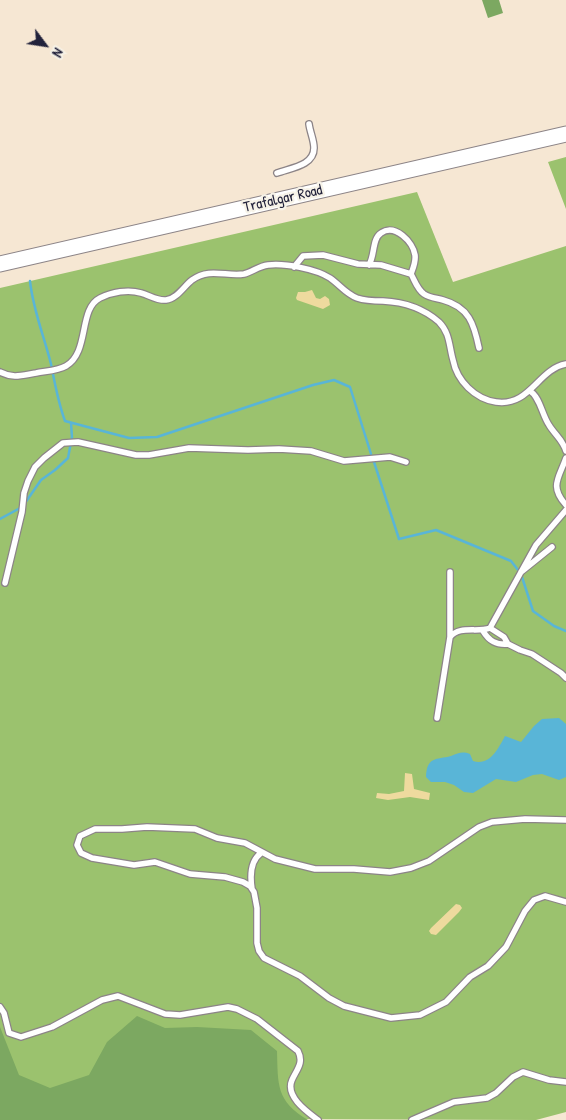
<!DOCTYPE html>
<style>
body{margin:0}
#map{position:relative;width:566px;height:1120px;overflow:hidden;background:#f6e7d3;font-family:"Patrick Hand",sans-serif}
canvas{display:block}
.north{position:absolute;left:20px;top:20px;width:50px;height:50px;-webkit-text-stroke:4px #f7f3e8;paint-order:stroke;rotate:121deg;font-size:14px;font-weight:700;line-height:20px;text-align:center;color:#22223b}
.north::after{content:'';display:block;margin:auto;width:18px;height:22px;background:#22223b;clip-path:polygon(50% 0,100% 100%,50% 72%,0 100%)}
</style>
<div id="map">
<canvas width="566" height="1120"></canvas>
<div class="north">N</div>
</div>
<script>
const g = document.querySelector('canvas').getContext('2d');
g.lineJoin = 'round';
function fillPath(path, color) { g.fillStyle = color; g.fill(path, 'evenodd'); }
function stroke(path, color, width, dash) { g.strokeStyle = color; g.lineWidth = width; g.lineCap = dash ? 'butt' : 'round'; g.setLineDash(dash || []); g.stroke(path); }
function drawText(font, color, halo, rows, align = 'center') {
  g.font = font + ' "Patrick Hand",sans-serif'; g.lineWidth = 4.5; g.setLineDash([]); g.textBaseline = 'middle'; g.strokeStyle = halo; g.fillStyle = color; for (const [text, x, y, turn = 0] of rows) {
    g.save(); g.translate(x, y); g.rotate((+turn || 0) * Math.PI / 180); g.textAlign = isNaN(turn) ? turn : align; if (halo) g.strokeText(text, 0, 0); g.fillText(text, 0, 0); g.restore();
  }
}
const green = new Path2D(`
 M566,157v52l-18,-47z
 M417,192l36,90 113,-36v866l-30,8 -515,-2 -21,-53v-777z`);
const forest = new Path2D(`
 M482,0h17l4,13 -15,5z
 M137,1016l28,12 32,-1 54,3 26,21c1,34 -1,50 31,69h-308v-93l19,48 31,13 39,-13 18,-33z`);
const sand = new Path2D(`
 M312,290l4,8 4,1 5,-3 4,3 1,6 -7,4 -26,-9 -1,-2 2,-6h7z
 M405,773l7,1 2,15 16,4 -1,7 -19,-3 -22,3 -12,-2 1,-5 12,1 15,-3z
 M456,904l4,1 2,3 -3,4 -23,23 -5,-1 -2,-3 2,-3z`);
const water = new Path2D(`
 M559,718l7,6v53l-7,3 -17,-6 -9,1 -17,7 -20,-3 -23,14 -9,-1 -10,-7 -9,-3h-14l-5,-5c1,-21 10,-17 25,-21 8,-3 11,-5 19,-2l3,7c17,5 25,-12 32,-25l16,6 13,-16 8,-7z`);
const stream = new Path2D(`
 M30,281c3,29 14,55 21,83 4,20 7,38 14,57l64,17 28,-1 156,-52 21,-5 16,7 21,67
 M374,462l25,77 37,-9 75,31 7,9
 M25,503l16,-23 14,-10 13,-12 4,-21 -1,-14
 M0,519l22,-12
 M522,577l11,34 21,15 12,5`);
const service = new Path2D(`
 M277,173c13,-5 37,-7 37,-25 0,-8 -4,-16 -5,-24
 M369,265c6,-10 3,-26 12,-32 14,-10 32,9 34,22 1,7 -2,13 -4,19
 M294,267l9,-11 20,-1 35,9 23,1 30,9c4,7 6,15 13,20 6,4 12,4 19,6 26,7 31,24 36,48
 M0,372c13,7 23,3 36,1 9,-2 21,-2 30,-7 24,-14 12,-57 34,-68 12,-6 28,-9 41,-5 8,2 16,8 25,7 11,-1 18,-14 26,-20 18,-13 34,-3 52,-6 8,-2 15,-8 24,-9 17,-2 48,4 62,13 10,7 16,16 27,20 9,3 18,3 26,3 21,1 40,7 56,21 11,11 10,24 14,38 4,21 22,39 43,42 34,5 42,-33 70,-38
 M530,391c10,6 12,24 19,34 6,10 14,15 17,26
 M566,458c-7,20 -17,28 0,47
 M521,572l31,-25
 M5,583l17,-71 2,-19 4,-12 7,-14 9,-9 19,-15 15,-1 58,13h13l40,-7 59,2 31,-1 32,2 33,10 46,-4 16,5
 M490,628l14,9 4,7 12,6 12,4 29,19 5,5
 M483,631c6,10 13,14 25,13
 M450,637v-65
 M437,718l13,-81c10,-12 27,-4 40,-9l46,-83 30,-35
 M566,820l-41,-1 -33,3 -13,5 -50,34 -18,7 -21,4 -36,-3h-39l-40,-10 -30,-16 -28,-5 -22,-9 -48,-2 -25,2h-27l-15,7 -3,9 4,8 11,5 42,7 21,-3 35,12 35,3 18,5 7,4 4,6 3,16v35l2,8 5,7 36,18 29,22 15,8 47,12 29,-3 26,-13 24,-25 18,-11 18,-19 19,-36 9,-11 11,-4 21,6
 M252,889c-2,-13 -2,-28 9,-36
 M0,1007l4,6 5,20 12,4 31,-10 50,-27 16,-4 47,18 15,1 48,-8 9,2 20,10 41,32c6,12 -1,18 -6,29 -7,16 14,31 26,40
 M412,1120l42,-18 33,-4 9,-5 17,-16 10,-5 26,8 17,2`);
const secondary = new Path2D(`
 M0,264l566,-130`);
const streetNames = [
 ["Trafalgar Road",283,199,-13]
];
fillPath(green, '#9bc26e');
fillPath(forest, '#7ca861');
fillPath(sand, '#eeda9e');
fillPath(water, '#59b5d7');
stroke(stream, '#59b5d7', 2.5);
stroke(service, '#8c8487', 8);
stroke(secondary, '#8c8487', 17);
stroke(service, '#fff', 5.5);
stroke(secondary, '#fff', 15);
drawText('15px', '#22223b', '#f7f3e8', streetNames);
</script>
